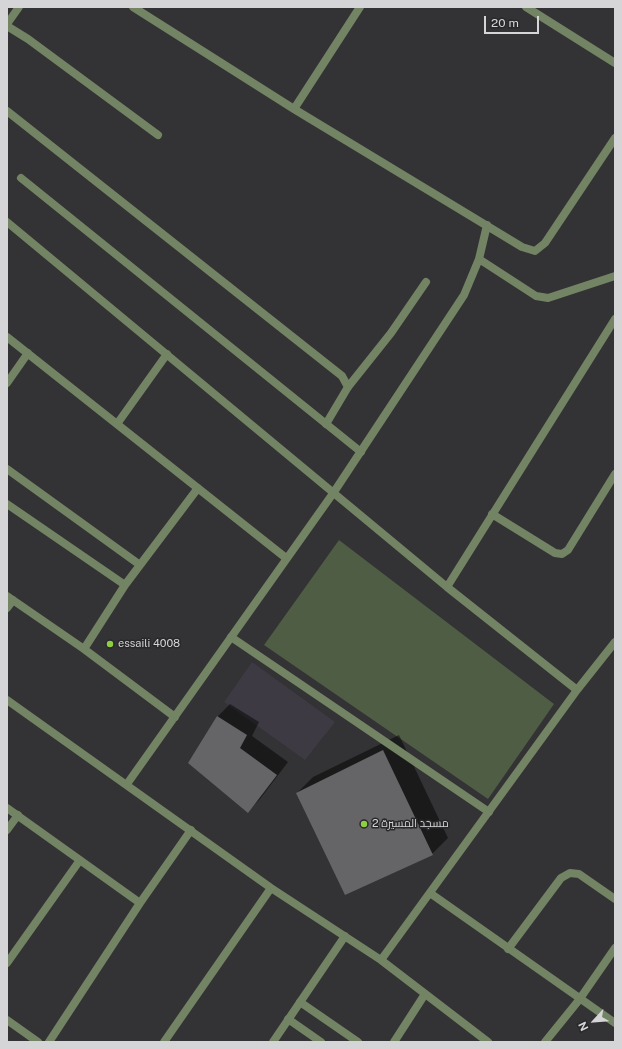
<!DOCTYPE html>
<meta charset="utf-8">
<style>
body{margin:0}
#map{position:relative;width:622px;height:1049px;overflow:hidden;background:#333234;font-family:"Public Sans",sans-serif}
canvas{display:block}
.frame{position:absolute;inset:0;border:8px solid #d5d4d6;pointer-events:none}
.north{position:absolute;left:574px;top:1001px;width:40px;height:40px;-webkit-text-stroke:3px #29282a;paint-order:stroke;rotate:244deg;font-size:11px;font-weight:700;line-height:16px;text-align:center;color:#d5d4d6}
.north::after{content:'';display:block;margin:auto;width:14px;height:18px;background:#d5d4d6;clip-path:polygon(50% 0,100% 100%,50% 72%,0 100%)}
.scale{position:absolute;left:484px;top:16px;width:55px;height:18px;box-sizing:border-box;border:2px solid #d5d4d6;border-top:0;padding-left:5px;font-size:12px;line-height:14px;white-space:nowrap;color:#d5d4d6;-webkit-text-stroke:3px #29282a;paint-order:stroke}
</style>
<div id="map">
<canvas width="622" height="1049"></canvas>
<div class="frame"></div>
<div class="north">N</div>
<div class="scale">20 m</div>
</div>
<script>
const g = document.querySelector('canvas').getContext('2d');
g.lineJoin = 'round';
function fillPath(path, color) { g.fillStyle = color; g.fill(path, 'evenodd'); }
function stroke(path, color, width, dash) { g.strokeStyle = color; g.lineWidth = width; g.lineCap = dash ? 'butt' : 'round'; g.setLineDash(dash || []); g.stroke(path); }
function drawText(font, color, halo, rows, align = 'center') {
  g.font = font + ' "Public Sans",Cairo,sans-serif'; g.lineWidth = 3; g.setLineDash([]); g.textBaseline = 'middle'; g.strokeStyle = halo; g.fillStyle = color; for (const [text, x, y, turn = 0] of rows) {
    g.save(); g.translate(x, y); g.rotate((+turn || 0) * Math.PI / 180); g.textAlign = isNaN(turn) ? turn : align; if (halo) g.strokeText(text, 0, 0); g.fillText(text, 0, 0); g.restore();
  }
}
const built = new Path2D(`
 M252,662l83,60 -30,38 -81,-58z`);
const green = new Path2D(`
 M339,540l215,164 -66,95 -224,-154z`);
const shadow = new Path2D(`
 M230,704l29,18 -7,14 36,26 -28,37 -12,12 -59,-48 29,-47z
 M399,735l49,103 -16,16 -135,-61 16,-16z`);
const building = new Path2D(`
 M217,716l30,19 -7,13 37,27 -29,38 -60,-50z
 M383,750l50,105 -88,40 -49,-102z`);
const service = new Path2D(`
 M7,26l21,13 130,96
 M21,178l340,274
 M348,387l43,-54 35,-51
 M231,637l258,175
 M300,1002l58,40`);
const minor = new Path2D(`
 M133,7l161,102 228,138 13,4 10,-8 70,-105
 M526,7l89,56
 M7,24l12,-17
 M294,109l66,-102
 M7,111l335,265 6,11 -22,37
 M7,222l440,365 130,103
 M487,225l-8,34 57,37 12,2 67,-22
 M7,337l279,221
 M7,383l21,-30
 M117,424l50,-70
 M7,469l133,96
 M7,504l118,81
 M492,514l63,39 7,1 6,-4 47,-76
 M447,587l168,-268
 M7,596l77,53 91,68
 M7,608l6,-8
 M84,649l41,-64 73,-97
 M7,700l264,188 110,72 107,82
 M127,784l207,-292 130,-197 15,-36
 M7,808l133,95
 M7,830l11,-15
 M430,893l185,130
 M508,949l53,-71 9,-5 9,1 36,25
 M381,960l196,-270 38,-48
 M7,963l73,-103
 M288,1019l33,23
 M7,1020l31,22
 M49,1042l91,-139 51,-73
 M164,1042l107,-154
 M273,1042l72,-106
 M394,1042l31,-48
 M545,1042l34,-42 36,-52`);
const markers = [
 [110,644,4,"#8dce44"],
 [364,824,4,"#8dce44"]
];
const poiNames = [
 ["essaili 4008",118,644],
 ["مسجد المسيرة 2",372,824]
];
fillPath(built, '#3d3a43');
fillPath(green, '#4f5d44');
fillPath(shadow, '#0007');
fillPath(building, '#656467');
stroke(service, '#728463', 8);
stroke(minor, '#728463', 8);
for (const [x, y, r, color] of markers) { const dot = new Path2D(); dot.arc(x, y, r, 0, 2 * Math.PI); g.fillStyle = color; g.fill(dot); stroke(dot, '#29282a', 1.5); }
drawText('11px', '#d5d4d6', '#29282a', poiNames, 'left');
</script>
